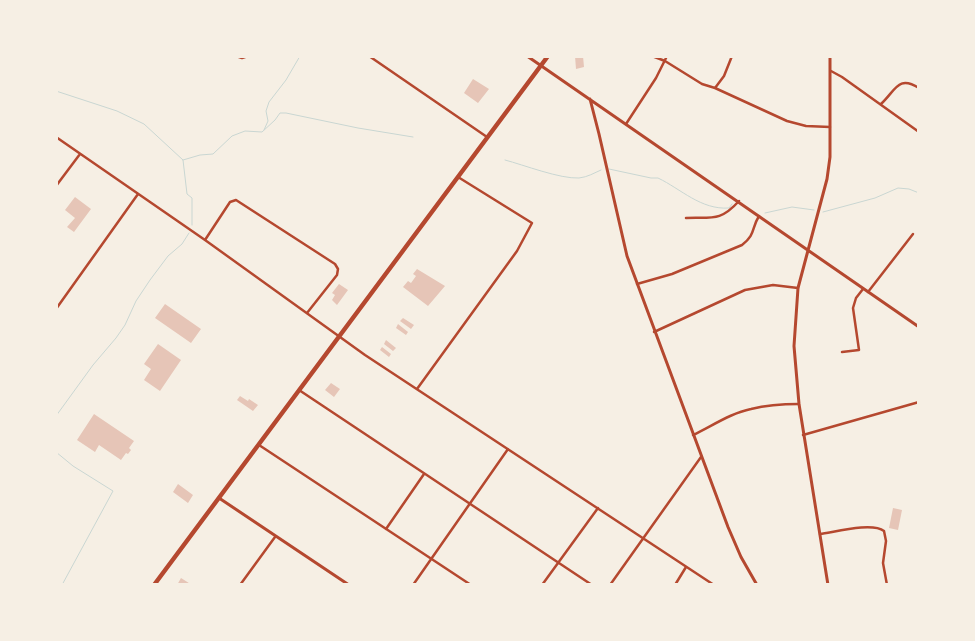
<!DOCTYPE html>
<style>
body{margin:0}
#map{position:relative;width:975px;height:641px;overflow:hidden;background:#f6efe4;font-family:Helvetica,sans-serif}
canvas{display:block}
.frame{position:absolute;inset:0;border:58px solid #f6efe4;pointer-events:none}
</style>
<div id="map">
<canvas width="975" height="641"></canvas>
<div class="frame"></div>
</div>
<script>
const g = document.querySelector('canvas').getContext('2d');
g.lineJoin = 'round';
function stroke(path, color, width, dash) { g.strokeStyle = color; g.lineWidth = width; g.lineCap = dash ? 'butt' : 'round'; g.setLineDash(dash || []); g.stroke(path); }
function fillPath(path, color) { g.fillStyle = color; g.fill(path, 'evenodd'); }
const stream = new Path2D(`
 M56,91l61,20 27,13 39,36 4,34 5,4v27
 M264,130l4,-9 -2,-10 3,-9 17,-22 14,-24
 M183,160l17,-5 13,-1 19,-18 13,-5 17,1 13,-12 5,-7h6l72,15 55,9
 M505,160c19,5 55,19 74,18 9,-1 15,-5 22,-8
 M609,169l42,9h7c23,11 43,32 71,30l3,-4
 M823,212l52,-14 23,-10 11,1 10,4
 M765,213l27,-6 22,3
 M56,416l37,-51 23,-27 9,-13 11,-24 14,-21 18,-24 14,-12 7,-11
 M56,452l17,14 40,25 -51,94`);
const building = new Path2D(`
 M575,56h8l1,11 -8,2z
 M473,79l16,10 -11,14 -14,-10z
 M75,197l16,12 -17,23 -7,-5 8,-9 -10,-8z
 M417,269l28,17 -17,20 -25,-19 5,-6 3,2 5,-7 -3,-2z
 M339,284l9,6 -11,15 -5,-5 3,-5 -3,-2z
 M165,304l36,25 -10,14 -36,-25z
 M403,318l11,7 -3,4 -11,-8z
 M398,324l10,8 -2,3 -10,-7z
 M386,340l10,8 -3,3 -9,-7z
 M158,344l23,16 -21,31 -16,-11 7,-11 -7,-5z
 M382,347l9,7 -2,3 -9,-7z
 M331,383l9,6 -6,8 -9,-7z
 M240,396l8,5 1,-2 9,6 -5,6 -16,-11z
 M94,414l40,27 -5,7 2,2 -3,4 -2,-1 -5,7 -22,-15 -4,7 -18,-12z
 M178,484l15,11 -5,8 -15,-11z
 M893,508l9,2 -4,20 -9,-2z
 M181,578l11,7h-15z`);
const minor = new Path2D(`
 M236,56l6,2 6,-2
 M369,56l118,81
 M652,56l13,5 37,23 13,4 72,33 19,5 24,1
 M831,71l11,6 77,55
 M715,88l9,-12 8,-20
 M881,104c15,-14 17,-29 38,-16
 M626,124l30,-46 11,-22
 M56,137l149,103 160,115 349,230
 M56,186l24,-32
 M686,218c26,-1 34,4 53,-17
 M205,240l25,-38 6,-2 99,64 3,5 -1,6 -30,38
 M637,284l35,-10 70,-29c14,-11 9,-16 17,-29
 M868,292l45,-58
 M56,309l82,-115
 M654,332l91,-42 28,-5 25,3
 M842,352l17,-2 -6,-42 3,-10 7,-9
 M417,389l100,-138 15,-28 -74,-46
 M299,390l293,195
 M693,435c19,-9 38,-22 58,-26 16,-4 32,-5 48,-5
 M803,435l116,-33
 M259,445l212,140
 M386,529l38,-55
 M820,534c15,-2 52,-12 64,-3l2,10 -3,22 4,22
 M240,585l35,-48
 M413,585l95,-136
 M542,585l56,-77
 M610,585l91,-128
 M675,585l11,-18`);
const tertiary = new Path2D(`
 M527,56l392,271
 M590,99l9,35 28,122 101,271 13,30 16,28
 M219,498l130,87
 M828,585l-29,-181 -5,-58 4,-58 29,-109 3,-22v-101`);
const trunk = new Path2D(`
 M154,585l394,-529`);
stroke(stream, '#c9d6d2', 1);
fillPath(building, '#e6c5b7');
stroke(minor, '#b5482f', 2.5);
stroke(tertiary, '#b5482f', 3);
stroke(trunk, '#b5482f', 4.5);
</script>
